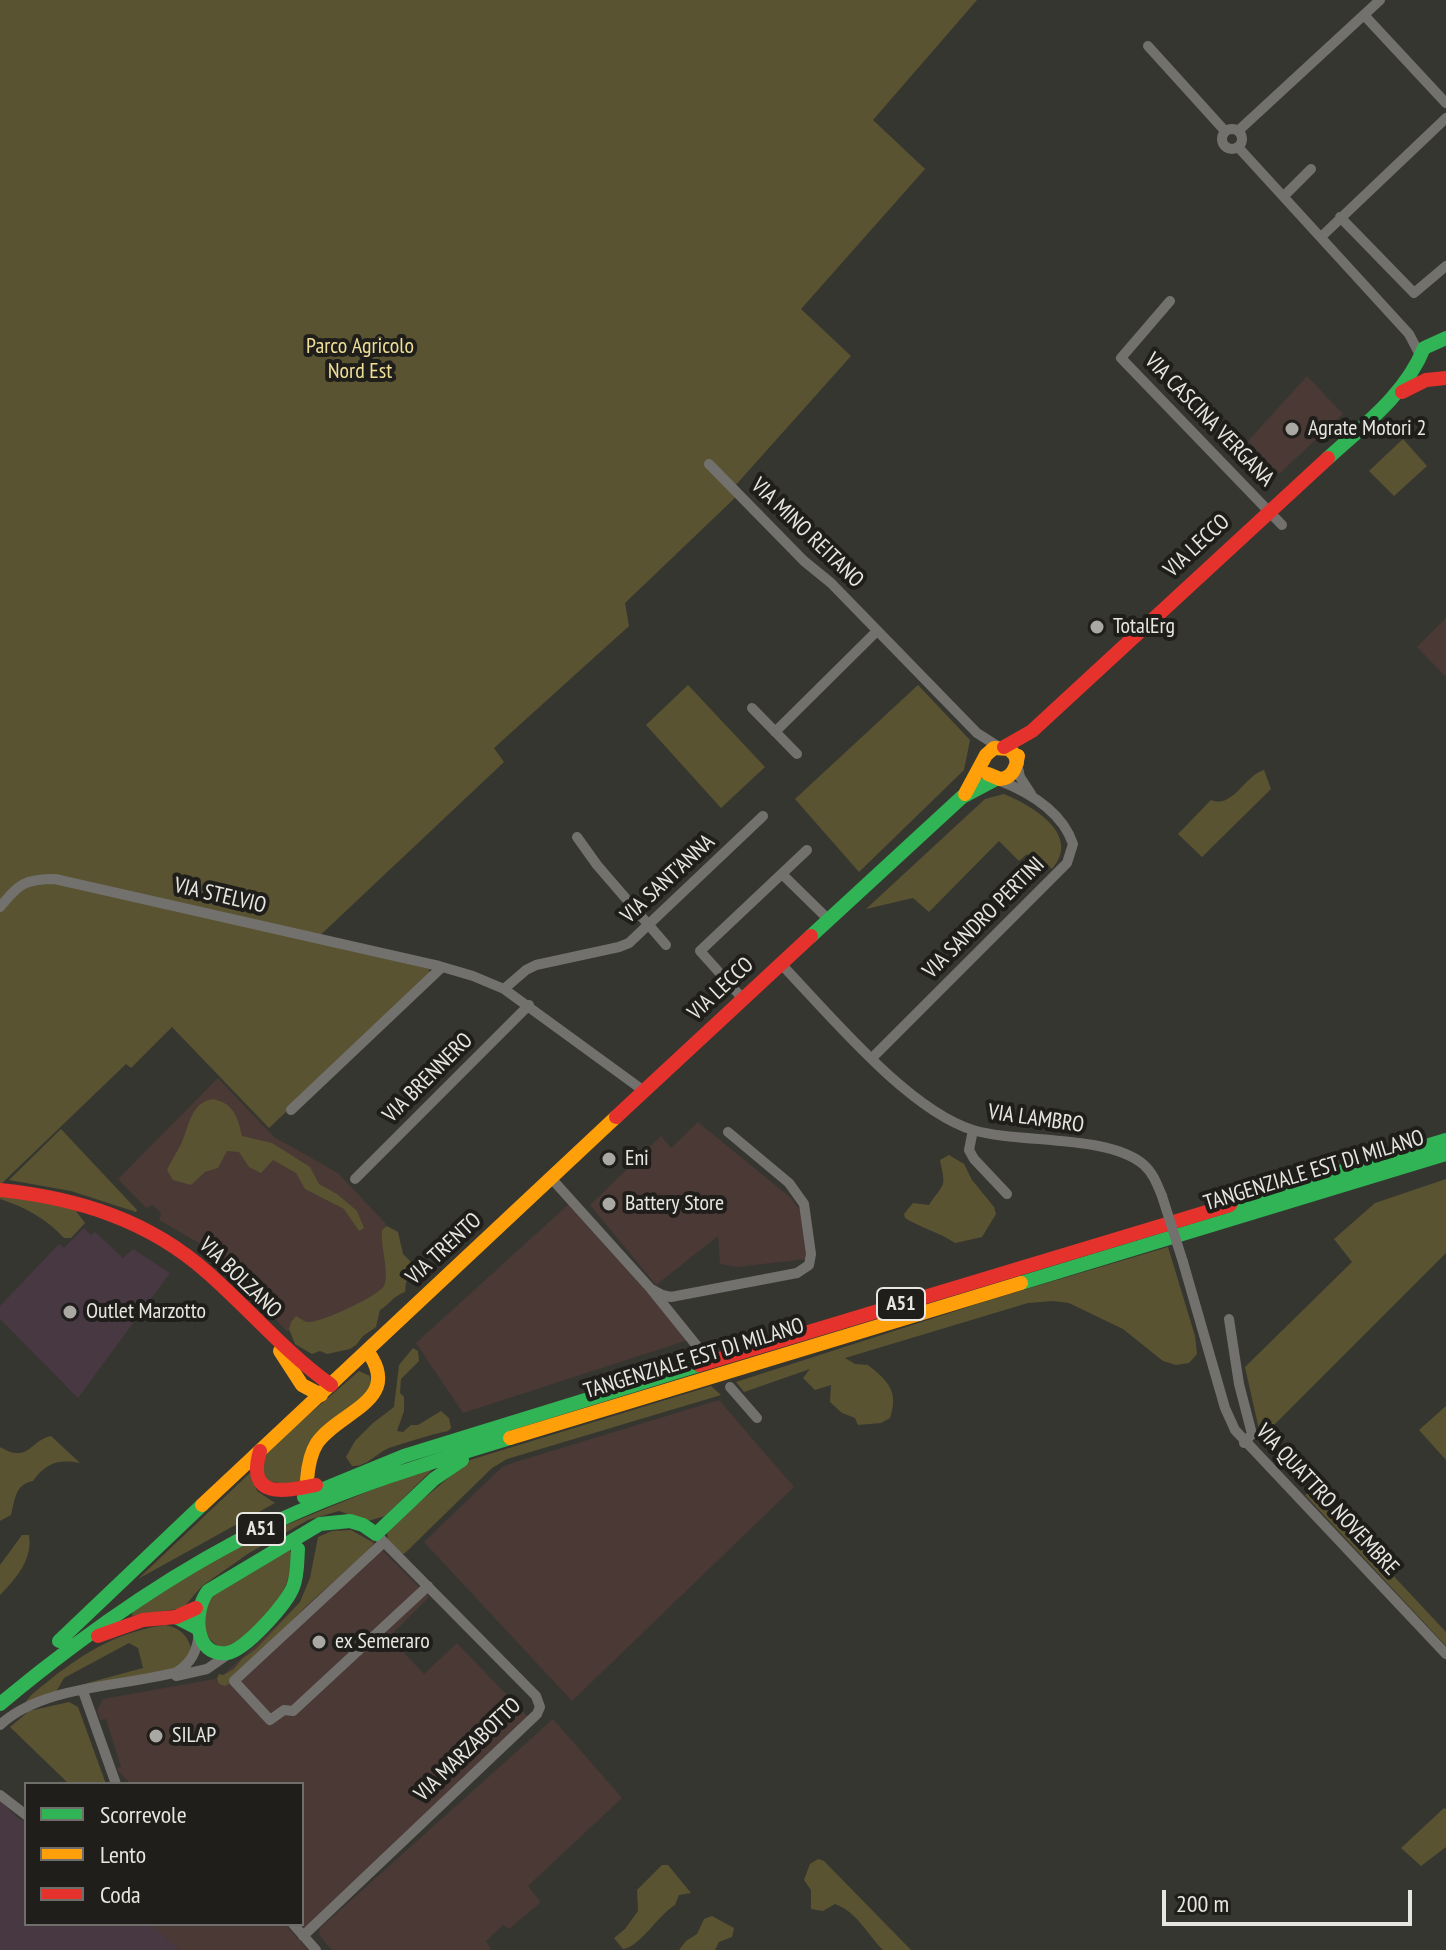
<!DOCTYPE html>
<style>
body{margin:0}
#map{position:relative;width:1446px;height:1950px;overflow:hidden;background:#363631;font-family:"PT Sans Narrow",sans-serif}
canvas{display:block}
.legend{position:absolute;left:24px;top:1782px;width:280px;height:144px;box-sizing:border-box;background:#1f1e1b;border:2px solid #6f6e6a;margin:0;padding:10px 14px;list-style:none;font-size:24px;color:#e7e6e1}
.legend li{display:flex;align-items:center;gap:16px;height:40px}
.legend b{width:40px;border:2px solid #6f6e6a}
.scale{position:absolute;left:1162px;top:1890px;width:250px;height:36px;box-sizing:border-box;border:4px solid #e7e6e1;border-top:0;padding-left:10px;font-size:24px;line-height:28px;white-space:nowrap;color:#e7e6e1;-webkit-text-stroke:6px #1f1e1b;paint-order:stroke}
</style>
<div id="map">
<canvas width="1446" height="1950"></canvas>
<ul class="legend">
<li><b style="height:10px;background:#30b455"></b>Scorrevole</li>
<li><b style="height:10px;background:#ff9f0a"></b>Lento</li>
<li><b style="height:10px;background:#e5322d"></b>Coda</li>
</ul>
<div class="scale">200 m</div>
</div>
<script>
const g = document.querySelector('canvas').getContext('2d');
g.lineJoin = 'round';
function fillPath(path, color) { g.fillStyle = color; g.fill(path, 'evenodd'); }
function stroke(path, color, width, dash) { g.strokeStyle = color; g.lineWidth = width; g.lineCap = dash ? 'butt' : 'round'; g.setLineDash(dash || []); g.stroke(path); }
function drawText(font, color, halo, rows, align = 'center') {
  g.font = font + ' "PT Sans Narrow",sans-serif'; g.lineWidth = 8; g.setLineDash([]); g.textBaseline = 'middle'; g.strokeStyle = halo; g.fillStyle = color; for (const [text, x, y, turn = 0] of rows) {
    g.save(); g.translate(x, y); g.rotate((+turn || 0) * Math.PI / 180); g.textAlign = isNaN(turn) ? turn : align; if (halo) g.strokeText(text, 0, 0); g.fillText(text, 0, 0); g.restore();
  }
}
const commercial = new Path2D(`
 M84,1228l7,7 4,-3 28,26 10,-9 37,24 -92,125 -78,-79v-13l59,-62 5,4z
 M0,1800l18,18 8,4v102h125l29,26h-180z`);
const industrial = new Path2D(`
 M1307,376l36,38 -64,60 -31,-33z
 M1446,618v59l-29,-30z
 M218,1078l56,59 64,36 48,51 5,59 -49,37 -55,11 -81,-84 -47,-27 2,-7 -8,-8 -7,3 -28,-29z
 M698,1122l93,76 9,13 7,48 -70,8 -17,-3 -2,-28 -62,49 -66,-80 71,-69 10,12z
 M570,1203l118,137 -225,73 -47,-70z
 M719,1400l75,87 -222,214 -148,-159 78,-75 10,-4z
 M372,1540l57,57 -40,40 35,37 33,-31 72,75 -220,210 -8,-1 -2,-3h3v-140h-171l-13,-13 -1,-3 4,-1 -15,-48 -6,1 -3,-10 6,-11 117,-21 146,-136z
 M553,1719l69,79 -94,88 12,15 -1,3 -30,25 -6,-4 -17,16 5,9h-159l-13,-15 1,-7z
 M151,1924h134l23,26h-128z`);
const green = new Path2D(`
 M0,0h977l-104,120 52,49 -124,140 50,47 -117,131 5,7 -114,109 4,23 -135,122 10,14 -191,180 116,27 1,7 -161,152 -97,-101 -41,41 -5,-4 -126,121z
 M1403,439l24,27 -33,30 -25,-25z
 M688,685l77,82 -44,41 -75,-83z
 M918,685l52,55 -6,30 -105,102 -64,-73z
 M1264,770l7,19 -69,68 -24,-23 33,-34c22,9 33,-24 53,-30z
 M1004,794c29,12 78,41 48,75l-13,-13 -5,5 -7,-7 -8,7 -20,-20 -70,71 -16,-14 -47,11 119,-110z
 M212,1099c21,3 26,18 30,37l30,7 38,24 9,17 18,10 20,17 7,17 -5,3 -15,-22 -39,-20 -9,-16 -23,-13 -12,13 -12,-6 -10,-15 -12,-1 -9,17 -13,4 -14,13 -18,-5 -6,-10c4,-9 9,-16 13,-24 9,-17 9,-42 32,-47z
 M61,1129l76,81 -1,2 -65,-21 -62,-11z
 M949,1155l15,9 8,16 22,27 2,7 -14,23 -27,6c-16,-11 -34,-15 -50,-25l-1,-4 9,-11 16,2c16,-24 17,-16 11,-45z
 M1446,1179v74l-177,177 -9,4 -15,-67 107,-105 -18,-23 41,-36z
 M0,1195l68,12 8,4 9,12 -14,15h-7c-17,-19 -39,-31 -64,-39z
 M387,1226l11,6 5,22 9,9 2,13 -8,6 -1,10c-12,4 -15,12 -25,18l-4,17 -13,9 -7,9 -6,4 -23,5 -7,-3 -8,3 -17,-10 -6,-15 2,-7 5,-6c4,2 7,5 11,6 12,2 71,-26 77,-36 6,-12 -4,-41 -2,-56z
 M1168,1247l27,89 2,18 -8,9 -13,2 -13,-4 -40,-32 -54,-26 -16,-2 -25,2 -183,55 10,6 13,1c20,16 31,26 22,53l-9,5 -23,2 -3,-7 -13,-5 -12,-11 1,-17 -16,5 -12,-12 7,-9 -66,23 -8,-10 257,-83z
 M413,1348l5,3 1,10 -18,18 -1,14 4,4v14l-7,20 6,1 8,-7h7l23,-14 8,7 2,10 -3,3c-19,4 -37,10 -56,16 -15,4 -23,20 -40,19l-6,-9 9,-16 18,-18 21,-16 5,-42z
 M359,1371l11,5 2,12 -53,47 -18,51 -40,-6 5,-28z
 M711,1386l10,9 -214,64 -15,9 -87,85 -3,1 -14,-14 -1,-11 83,-69z
 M1446,1406v54l-27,-30z
 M51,1436l29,27c-22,-4 -34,0 -47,18 -18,3 -18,19 -22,34l-11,6v-74c29,17 29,-6 51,-11z
 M440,1462l-55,54 -17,5 -29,-10 -31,9 -59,33 -47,33 -19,22 -51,8 1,-9 109,-64z
 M251,1472l6,19 18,12 -137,76z
 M1323,1484l68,77 2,3 -5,6 58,62v14l-141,-151z
 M351,1530l21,12 1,2 -3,5 -63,56 -74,76 -8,5 -6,-2 -2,-6 2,-4 4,1 11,-6 8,-10 14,-10 44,-47 10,-24 8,-41 14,-6z
 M22,1535h7c4,24 -13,44 -29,60v-30z
 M290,1549c9,38 -34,88 -68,99 -23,-13 -20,-25 -17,-48z
 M166,1625c14,4 21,9 25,23l-4,14 -19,10 -99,16 74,-20 -5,-20 -9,-5 -65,35 -8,14 -31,11c5,-9 18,-17 27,-25 36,-28 69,-47 114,-53z
 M69,1702l9,5 28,77h-37l-59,-57 19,-16z
 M1444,1808l2,1v38l-25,19 -20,-18z
 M818,1859l6,2 87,89h-28c-16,-16 -26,-38 -48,-46l-12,7 -12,-2v-19l-7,-10 6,-16z
 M662,1865h6l23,28 -12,2 -4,10c-16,9 -35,42 -52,44l-9,-11 11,-9 13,-18 -1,-21z
 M712,1916l22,12 -2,9 -13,5 -4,8h-36l7,-9 11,-7 7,-15z`);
const street = new Path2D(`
 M1364,15l82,88
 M1148,46l77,85
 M1222 139a10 10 0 1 1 20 0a10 10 0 1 1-20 0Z
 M1238,131l142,-131
 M1238,147l171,187 11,21
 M1284,196l27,-27
 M1340,217l74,76 32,-27
 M1322,236l124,-118
 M1170,301l-49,57 161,167
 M709,464l95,97 27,22 146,150 22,14
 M752,708l45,46
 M775,732l102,-101
 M1017,763l3,14 11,17
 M577,837l20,28 69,80
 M782,874l47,46
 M0,907c19,-23 24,-28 55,-28l384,87 34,10 31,13 140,102
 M781,964c48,50 127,146 192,166 46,14 136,4 171,35 9,8 13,19 18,31
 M504,989l22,-19 10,-5 83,-18 10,-4 134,-127
 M743,999l-43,-48 107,-101
 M872,1058l195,-195 6,-19c-11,-33 -44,-52 -75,-64
 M291,1110l151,-143
 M973,1130l-4,20 5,9 33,35
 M551,1178l100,111 50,62
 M355,1179l174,-174
 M1183,1262l42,146 10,22 211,224
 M651,1289l11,6 9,2 126,-24 12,-8 2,-11 -7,-50 -15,-21 -61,-51
 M1229,1319l10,65 13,50 -8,9
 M730,1387l27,31
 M384,1542l-150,139 36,39 14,-10 9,1 135,-125
 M176,1676l31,-7 26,-18
 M83,1691l33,93
 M0,1725c43,-40 122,-38 177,-53 15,-10 20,-21 22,-39
 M0,1795l26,20
 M293,1924l23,26
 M303,1936l234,-222 3,-7 -4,-11 -160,-162`);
const fast = new Path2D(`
 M1328,458c36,-33 77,-63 96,-110l22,-10
 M811,936l151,-139 34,-18
 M1230,1205l216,-65
 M1021,1283l425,-129
 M304,1497l100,-41 295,-91
 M376,1534l58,-55 28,-19
 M298,1549c-1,12 0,26 -5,38 -6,16 -47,63 -66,66 -34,4 -34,-43 -19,-62l112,-67 30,-3 13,4 13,9
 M176,1617l23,12
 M59,1641l143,-136
 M0,1704c83,-69 171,-132 269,-179 77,-37 159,-62 241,-87`);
const slow = new Path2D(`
 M988,774l12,5c13,-1 16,-12 18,-23
 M965,794l21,-39 8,-7 15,1 6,6 2,8
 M280,1351l22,34 19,10
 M510,1438l511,-155
 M307,1480c1,-13 3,-26 10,-37 22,-32 86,-42 51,-91
 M202,1505l414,-388`);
const jam = new Path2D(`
 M1402,392l24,-12 20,-2
 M1004,747l28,-16 296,-273
 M616,1117l195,-181
 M0,1190c77,8 149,30 208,83 42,37 77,79 123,112
 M699,1365l531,-160
 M260,1451c-14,48 23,41 56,34
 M98,1636l45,-16 33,-3 20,-9`);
const streetBridge = new Path2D(`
 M1162,1196l21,66`);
const markers = [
 [1292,429,8,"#a9a8a3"],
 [1097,627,8,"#a9a8a3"],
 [609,1159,8,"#a9a8a3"],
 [609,1204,8,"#a9a8a3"],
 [70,1312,8,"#a9a8a3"],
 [319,1642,8,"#a9a8a3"],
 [156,1736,8,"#a9a8a3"]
];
const shields = [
 [901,1304,48],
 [261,1529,48]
];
const shieldNames = [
 ["A51",901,1304],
 ["A51",261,1529]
];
const parkNames = [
 ["Parco Agricolo",360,347],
 ["Nord Est",360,372]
];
const streetNames = [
 ["VIA CASCINA VERGANA",1209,420,46],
 ["VIA MINO REITANO",807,533,44],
 ["VIA LECCO",1197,546,-43],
 ["VIA SANT'ANNA",668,879,-43],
 ["VIA STELVIO",220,896,13],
 ["VIA SANDRO PERTINI",984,918,-45],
 ["VIA LECCO",721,989,-43],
 ["VIA BRENNERO",428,1078,-45],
 ["VIA LAMBRO",1036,1119,8],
 ["TANGENZIALE EST DI MILANO",1314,1171,-17],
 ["VIA TRENTO",444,1249,-43],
 ["VIA BOLZANO",240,1278,44],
 ["TANGENZIALE EST DI MILANO",694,1359,-17],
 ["VIA QUATTRO NOVEMBRE",1327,1500,47],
 ["VIA MARZABOTTO",468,1750,-44]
];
const poiNames = [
 ["Agrate Motori 2",1308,429],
 ["TotalErg",1113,627],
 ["Eni",625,1159],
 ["Battery Store",625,1204],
 ["Outlet Marzotto",86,1312],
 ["ex Semeraro",335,1642],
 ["SILAP",172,1736]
];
fillPath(commercial, '#473841');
fillPath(industrial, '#4a3934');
fillPath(green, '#5a5331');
stroke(street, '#72716e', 10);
stroke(fast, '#30b455', 14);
stroke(slow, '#ff9f0a', 14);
stroke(jam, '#e5322d', 14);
stroke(streetBridge, '#72716e', 10);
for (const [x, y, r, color] of markers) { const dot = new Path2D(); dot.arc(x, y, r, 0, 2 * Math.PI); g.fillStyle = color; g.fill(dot); stroke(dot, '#1f1e1b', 3); }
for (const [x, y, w] of shields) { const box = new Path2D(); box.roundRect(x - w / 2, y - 16, w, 32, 6); g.fillStyle = '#1f1e1b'; g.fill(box); stroke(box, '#e7e6e1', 2); }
drawText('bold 20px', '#e7e6e1', null, shieldNames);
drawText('22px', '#efdf98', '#1f1e1b', parkNames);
drawText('22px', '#e7e6e1', '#1f1e1b', streetNames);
drawText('22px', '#e7e6e1', '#1f1e1b', poiNames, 'left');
</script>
